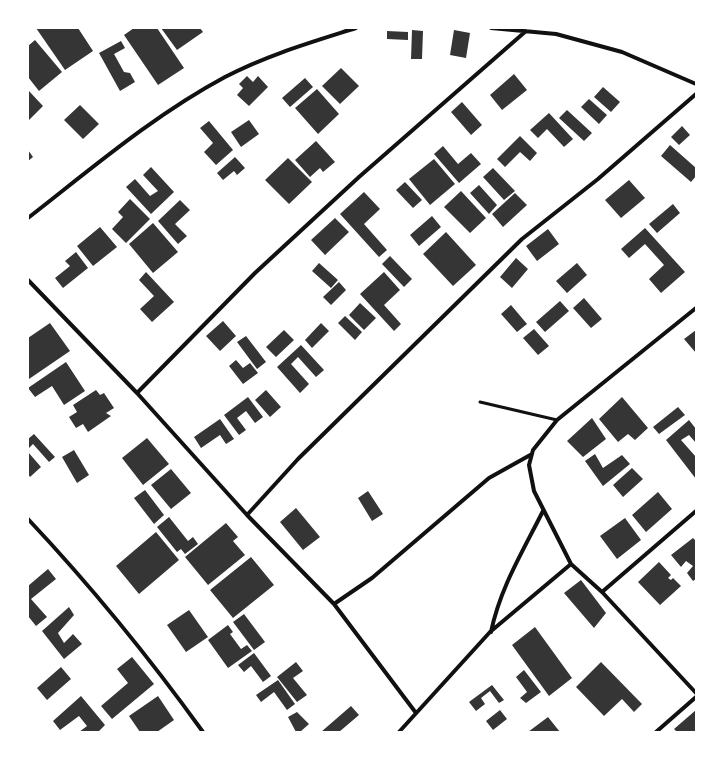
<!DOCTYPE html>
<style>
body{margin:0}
#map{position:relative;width:724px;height:760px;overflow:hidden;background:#fff;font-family:Helvetica,sans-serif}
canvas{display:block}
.frame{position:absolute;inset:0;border:29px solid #fff;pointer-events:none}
</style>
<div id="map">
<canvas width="724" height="760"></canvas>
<div class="frame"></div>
</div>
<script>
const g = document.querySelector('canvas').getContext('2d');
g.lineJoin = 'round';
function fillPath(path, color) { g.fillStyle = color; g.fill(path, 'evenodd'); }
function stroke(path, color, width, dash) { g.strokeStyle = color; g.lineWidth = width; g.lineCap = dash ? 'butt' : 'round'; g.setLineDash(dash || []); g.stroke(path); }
const building = new Path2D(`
 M36,28h42l15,23 -28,19z
 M134,28h23l27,40 -26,17 -34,-50z
 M161,28h39l3,4 -26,18z
 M412,30l11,1 -1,28h-11z
 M454,30l16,3 -4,25 -16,-3z
 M387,31l21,1v8l-21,-1z
 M35,40l27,32 -23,19 -11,-14v-31z
 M121,41l4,7 -11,6 10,18 6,1 5,9 -15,9 -21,-38z
 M341,68l18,18 -19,18 -18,-18z
 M514,74l13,16 -25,20 -12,-15z
 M247,76l6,6 5,-6 10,11 -19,19 -12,-11 6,-7 -4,-4z
 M305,78l8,9 -23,20 -8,-9z
 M603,87l17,15 -9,10 -17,-15z
 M317,89l22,25 -21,20 -23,-26z
 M28,90l15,16 -15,15z
 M589,99l18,16 -8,9 -18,-17z
 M462,102l20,23 -11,10 -20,-23z
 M80,105l19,19 -16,15 -19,-19z
 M567,110l25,23 -8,8 -25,-23z
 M549,113l24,26 -9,8 -17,-18 -9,9 -8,-8z
 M249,120l10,14 -18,13 -10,-15z
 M209,121l24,29 -17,15 -12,-13 9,-9 -13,-15z
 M682,126l8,9 -11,10 -8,-8z
 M520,136l17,17 -7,8 -10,-9 -15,15 -8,-8z
 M316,141l19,21 -12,10 -3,-4 -10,9 -15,-17z
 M670,145l26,23v8l-5,6 -30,-26z
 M443,146l15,18 13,-11 10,11 -22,19 -25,-29z
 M28,150l5,7 -5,4z
 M235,157l10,11 -8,7 -3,-4 -11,9 -6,-7z
 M288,158l24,24 -23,22 -24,-24z
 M434,159l21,25 -25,21 -21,-26z
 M151,167l23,25 -23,22 -25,-27 9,-8 15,17 8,-5 -15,-16z
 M493,168l22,23 -11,9 -21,-23z
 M629,180l16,18 -24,20 -16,-18z
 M405,182l17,18 -9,8 -17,-18z
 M479,185l18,20 -8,9 -19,-21z
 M461,191l25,27 -16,15 -26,-26z
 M364,192l16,17 -16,15 23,26 -8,7 -39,-43z
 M515,193l12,12 -24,22 -11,-13z
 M130,199l20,20 -24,24 -14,-14 11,-12 -5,-5z
 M180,200l10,10 -15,14 12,12 -9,8 -20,-23z
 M673,204l7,9 -23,20 -8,-9z
 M432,216l9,11 -22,19 -9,-11z
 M335,218l14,14 -24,23 -14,-15z
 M153,223l25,29 -25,21 -24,-29z
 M100,227l17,20 -24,19 -16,-20z
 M645,228l40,44 -24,21 -12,-14 15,-14 -19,-21 -16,14 -8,-9z
 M548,229l11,15 -22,17 -11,-15z
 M446,232l30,33 -23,21 -30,-32z
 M76,252l12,16 -25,20 -8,-10 15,-12 -5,-5z
 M390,256l22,23 -8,8 -22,-23z
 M516,258l12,11 -16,19 -12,-11z
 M319,263l19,17 -7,8 -19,-17z
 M577,263l10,12 -20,18 -11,-12z
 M146,272l28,30 -22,20 -12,-13 14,-13 -15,-16z
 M384,272l16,18 -16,15 17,19 -7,7 -34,-37z
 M339,282l7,8 -15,15 -8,-8z
 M584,298l18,21 -11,9 -18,-20z
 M560,301l9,10 -24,21 -9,-10z
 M360,303l16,15 -12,12 -15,-15z
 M511,305l16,19 -10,8 -16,-18z
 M345,316l17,16 -7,8 -17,-17z
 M223,321l13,15 -16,15 -14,-15z
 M50,323l20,28 -41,28 -1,-41z
 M321,323l8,8 -17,17 -7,-8z
 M534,329l15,17 -11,9 -15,-17z
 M284,330l10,10 -18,17 -10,-10z
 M696,330v23l-12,-14z
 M246,336l20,26 -9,7 -20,-27z
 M301,345l23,25 -8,7 -18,-20 -7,7 18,20 -9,9 -23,-26z
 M236,360l7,8 7,-5 8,10 -15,11 -14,-18z
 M66,362l19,29 -21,14 -12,-19 -17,11 -7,-9z
 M96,390l4,5 4,-2 10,15 -8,5 5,3 -23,16 -5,-8 -7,4 -7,-11 8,-5 -4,-7z
 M266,390l15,17 -11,10 -15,-17z
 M248,397l15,20 -8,6 -9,-12 -9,7 9,12 -7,5 -15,-20z
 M622,397l26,31 -13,12 -7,-6 -10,8 -19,-23z
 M678,407l7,8 -26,19 -6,-7z
 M592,418l14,21 -23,18 -16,-16z
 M220,419l14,20 -8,5 -6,-9 -19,13 -7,-11z
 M689,420l7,9v14l-7,-8 -8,5 15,17v22l-30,-39z
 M34,434l21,23 -6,5 -16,-18 -5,5v-10z
 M147,438l22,26 -26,21 -21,-27z
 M74,450l15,25 -12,8 -15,-26z
 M28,452l13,15 -11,10 -2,-3z
 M595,454l8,14 19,-13 8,9 -27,22 -18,-25z
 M632,468l11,11 -20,18 -10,-12z
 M171,469l20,24 -20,16 -20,-24z
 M145,490l19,25 -10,9 -20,-26z
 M368,491l15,23 -11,7 -14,-23z
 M658,492l14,17 -26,23 -14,-17z
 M296,508l24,29 -17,13 -23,-28z
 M169,517l19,24 5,-4 5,7 -13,10 -4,-5 -4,3 -20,-25z
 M625,518l16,22 -24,19 -17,-23z
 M226,523l12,14 -5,4 12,14 -37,30 -23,-28z
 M156,532l23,28 -40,34 -23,-28z
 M693,538l3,3v38l-3,2 -6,-8 6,-7 -7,-5 -5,6 -10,-12z
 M251,557l23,28 -41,33 -23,-28z
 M659,562l12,13 -3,3 3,2 2,-2 8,8 -21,19 -22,-23z
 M48,569l8,10 -25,20 16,18 -11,9 -8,-10v-30z
 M581,580l25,33 -12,15 -30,-35z
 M69,607l5,8 -16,18 6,10 9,-9 9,10 -18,15 -22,-28z
 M189,610l19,27 -22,15 -19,-27z
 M244,614l21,28 -11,8 -21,-28z
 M228,625l5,7 -3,2 11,15 6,-4 5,6 -24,17 -20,-28z
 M535,627l37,51 -23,18 -37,-51z
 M254,653l17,23 -8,6 -12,-16 -7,6 -6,-7z
 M132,657l22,27 -42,35 -11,-13 27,-23 -11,-14z
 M296,662l7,9 -10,7 14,17 -10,7 -20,-25z
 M601,662l41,42 -8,8 -12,-13 -18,17 -28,-29z
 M61,667l10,12 -24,21 -10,-12z
 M524,670l17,22 -15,11 -6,-5 7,-6 -11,-15z
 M278,680l17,24 -8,6 -13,-18 -13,10 -5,-7z
 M492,685l12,15 -5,3 -9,-12 -9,7 4,6 -9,7 -7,-9z
 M81,696l24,29 -7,7h-19l8,-6 -8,-10 -19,14 -7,-9z
 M158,696l16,24 -17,12h-17l-11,-16z
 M351,706l8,9 -20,17h-18z
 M500,710l7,9 -14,11 -7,-9z
 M696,710v22h-19l-3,-3z
 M297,712l12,12 -9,8h-4l-8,-15z
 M548,717l12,15h-32z`);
const service = new Path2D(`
 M480,402l77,18`);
const minor = new Path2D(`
 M491,28l65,6 66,18 74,32
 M28,218c63,-49 126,-103 197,-141 42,-22 87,-35 131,-49
 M28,280l109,113 110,122 87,89 82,109
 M696,308l-139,112 -24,30 -4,15 5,26 37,73 31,28 94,101
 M137,393l118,-120 104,-96 167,-146
 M247,515l51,-56 224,-220 76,-60 98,-85
 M28,519c63,67 121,138 175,213
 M602,592l94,-81
 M334,604l38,-26 117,-100 43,-24
 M491,632c9,-44 32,-81 52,-121
 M399,732l91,-100 81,-68
 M656,732l40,-35`);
fillPath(building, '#353535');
stroke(service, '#111', 3);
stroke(minor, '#111', 4);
</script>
